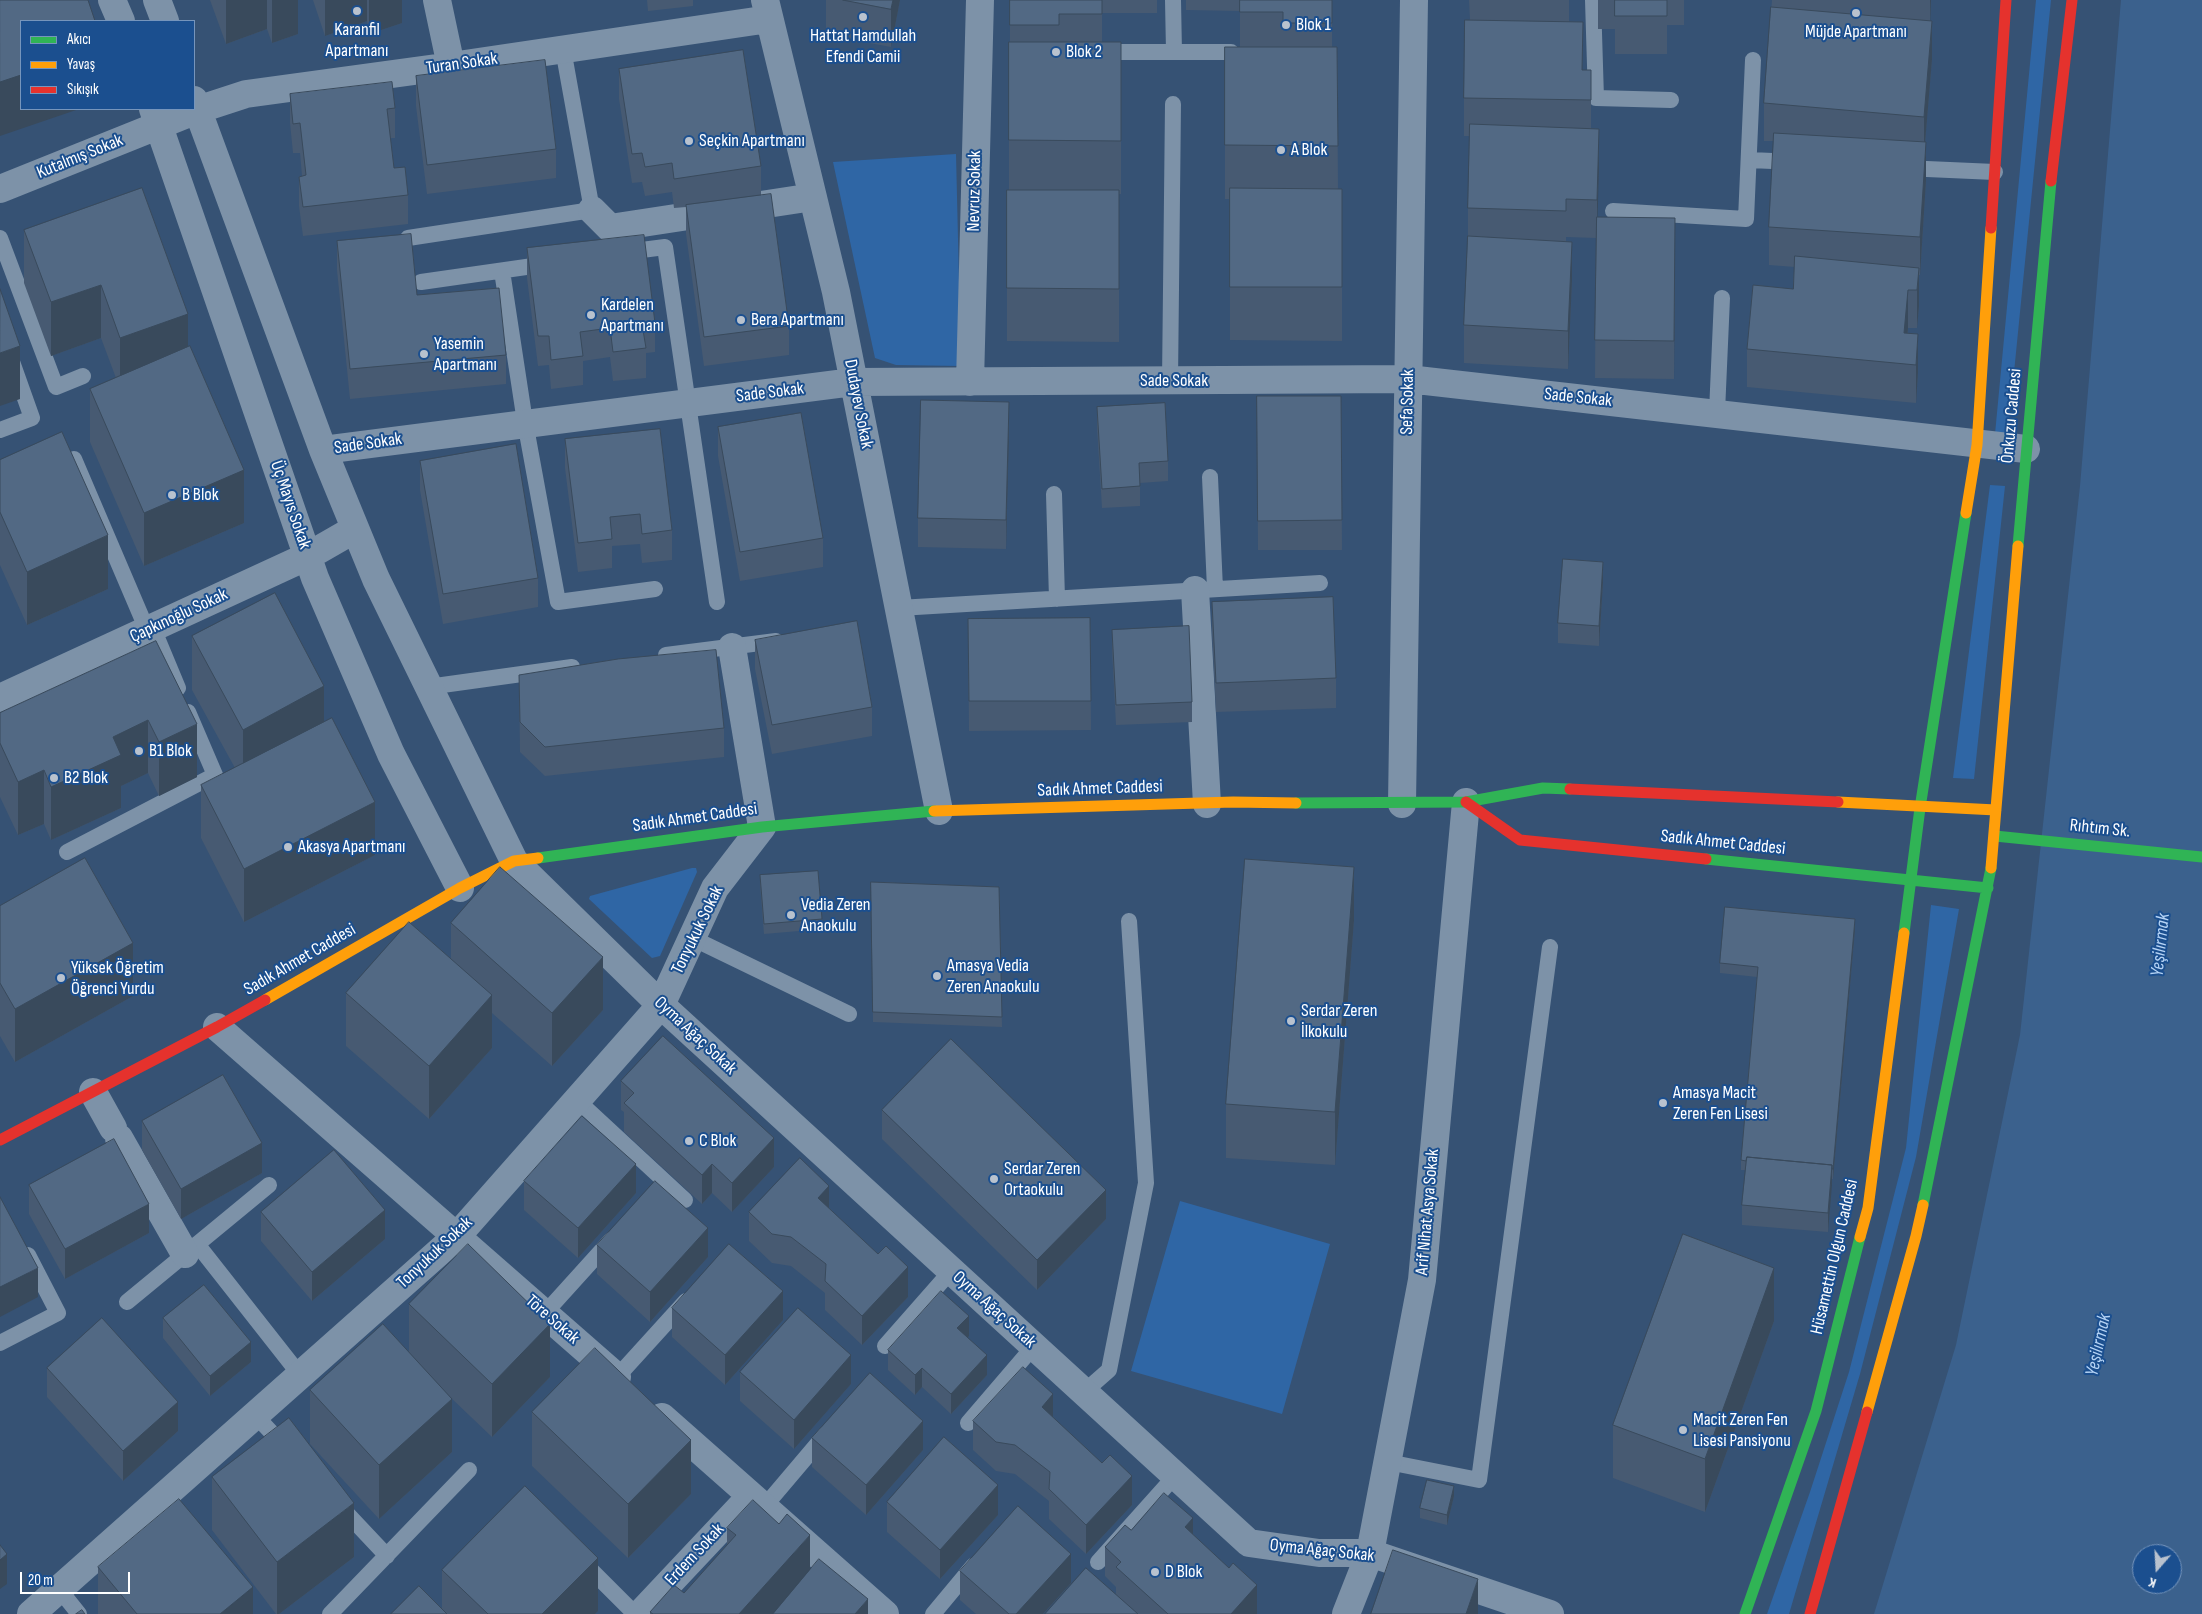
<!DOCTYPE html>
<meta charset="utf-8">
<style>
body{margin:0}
#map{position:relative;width:2202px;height:1614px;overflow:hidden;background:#365274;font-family:"Sofia Sans Condensed",sans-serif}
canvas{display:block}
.legend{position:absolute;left:20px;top:20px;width:175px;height:90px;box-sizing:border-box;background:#1b4f8f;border:1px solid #7695bc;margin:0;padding:6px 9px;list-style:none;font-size:15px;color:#fff}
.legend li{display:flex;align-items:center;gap:10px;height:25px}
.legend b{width:25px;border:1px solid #7695bc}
.north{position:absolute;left:2132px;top:1544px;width:50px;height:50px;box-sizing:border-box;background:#1b4f8f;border:1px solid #7695bc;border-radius:50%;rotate:199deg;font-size:14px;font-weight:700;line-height:20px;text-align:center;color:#fff}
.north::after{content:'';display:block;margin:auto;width:18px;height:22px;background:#b9c2ce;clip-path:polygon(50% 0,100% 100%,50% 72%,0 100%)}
.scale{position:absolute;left:20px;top:1572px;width:110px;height:22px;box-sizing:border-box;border:2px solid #fff;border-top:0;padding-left:6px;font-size:15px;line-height:18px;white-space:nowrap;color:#fff;-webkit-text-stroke:4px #1b4f8f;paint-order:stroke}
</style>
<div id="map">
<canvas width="2202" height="1614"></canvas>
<ul class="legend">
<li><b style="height:6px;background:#30b455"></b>Akıcı</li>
<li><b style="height:6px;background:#ff9f0a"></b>Yavaş</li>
<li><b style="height:6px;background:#e5322d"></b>Sıkışık</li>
</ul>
<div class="north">K</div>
<div class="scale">20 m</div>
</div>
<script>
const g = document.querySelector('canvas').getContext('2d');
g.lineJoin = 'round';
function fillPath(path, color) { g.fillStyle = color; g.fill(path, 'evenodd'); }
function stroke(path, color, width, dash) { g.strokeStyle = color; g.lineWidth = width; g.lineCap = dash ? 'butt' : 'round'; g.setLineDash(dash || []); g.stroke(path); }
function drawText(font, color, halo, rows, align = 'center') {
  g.font = font + ' "Sofia Sans Condensed",sans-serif'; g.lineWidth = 4; g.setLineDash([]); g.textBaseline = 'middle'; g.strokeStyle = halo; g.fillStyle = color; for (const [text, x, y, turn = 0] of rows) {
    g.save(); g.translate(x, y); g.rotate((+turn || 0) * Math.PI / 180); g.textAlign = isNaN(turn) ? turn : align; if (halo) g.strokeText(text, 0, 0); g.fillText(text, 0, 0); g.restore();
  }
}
const green = new Path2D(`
 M2036,0h15l-43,433 -13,1z
 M956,154l5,212 -65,-1 -21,-7 -42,-196z
 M1990,485l15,1 -31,293 -21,-1z
 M692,868h4l1,4 -37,84 -8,2 -63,-59 1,-3z
 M1931,905l28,4 -43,248 -56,217 -71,240h-22l43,-122 39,-120 57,-224z
 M1180,1201l150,43 -48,170 -151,-43z`);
const water = new Path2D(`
 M2121,0h81v1614h-328l82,-269 64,-310 60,-549zM2142,1554h30v30h-30z`);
const lane = new Path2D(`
 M1173,0l1,52
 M1593,0l3,98 75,2
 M1119,52h112
 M1750,160l45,2
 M1904,168l91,4
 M1613,211l133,8 7,-159
 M0,238l56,149 27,-11
 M408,238l184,-28 -29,-161
 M626,252l39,-5 52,355
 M502,271l23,151 33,180 97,-13
 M421,282l126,-18
 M0,328l32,90 -32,12
 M1170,381l3,-277
 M1717,412l5,-114
 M74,459l73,171
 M1210,477l5,112
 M1054,494l3,105
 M899,608l421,-25
 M153,628l25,60
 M666,655l110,-14
 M428,687l144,-20
 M67,852l148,-77 -27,-63
 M692,938l157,76
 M577,1100l108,100
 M197,1244l103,131
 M127,1302l142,-117
 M545,1313l66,-73
 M0,1343l58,-30 -30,-58
 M885,1346l66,-75
 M617,1377l69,-76
 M1084,1392l25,-22 37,-187 -17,-262
 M255,1415l31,33
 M968,1423l66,-77
 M1388,1462l91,18 71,-533
 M339,1505l48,51
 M764,1507l61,-72
 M582,1561l53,53
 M1098,1562l77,-86
 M59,1589l20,25
 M330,1614l139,-144
 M933,1614l40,-48`);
const street = new Path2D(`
 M112,0l9,21
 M157,0l8,21
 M437,0l14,66
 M765,0l71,292 103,519
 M194,100l129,350 53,129 138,282 147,144 588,538 70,10h51l180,61
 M153,109l162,469 76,176 69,134
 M0,189l197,-79 49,-16 205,-28 318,-47
 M592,210l18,18 203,-31
 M970,382l10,-382
 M323,450l530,-68 555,-3 618,70
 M1195,590l12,214
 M0,698l308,-142 47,-27
 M1402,804l12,-804
 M217,1027l400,350
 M93,1092l20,36
 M119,1138l66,116
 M662,1417l223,197
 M31,1614l426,-378 204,-231 54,-117 47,-61 -30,-180
 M640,1614l111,-118
 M1346,1614l24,-61 52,-273 44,-478`);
const fast = new Path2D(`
 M2018,546l33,-365
 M1296,803l170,-1 77,-14 27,1
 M1995,836l207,21
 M538,858l224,-31 172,-16
 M1706,859l282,29
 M1904,933l16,-125 46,-295
 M1923,1205l68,-337
 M1745,1614l71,-203 44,-174`);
const slow = new Path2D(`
 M1966,513l11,-68 14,-217
 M1838,802l158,8
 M934,811l299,-9 63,1
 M1991,868l27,-322
 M265,1000l195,-112 54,-27 24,-3
 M1860,1237l8,-29 36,-275
 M1867,1412l49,-176 7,-31`);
const jam = new Path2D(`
 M2051,181l21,-181
 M1991,228l15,-228
 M1570,789l268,13
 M1466,802l54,38 186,19
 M0,1140l217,-113 48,-27
 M1810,1614l57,-202`);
const wall = new Path2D(`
 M210,0h88v34l-26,9 -5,-14 -41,15z
 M313,0h89v23l-33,11 -2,-13 -42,15z
 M647,0h46v6l-45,5z
 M826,0h74l-9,47 -65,-12z
 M1010,0h147v13h-55v29h19v152h-2v148l-112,-1v-151h2v-148h1z
 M1186,0h146v47h5l1,142h4v152l-112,-1v-141h-5v-152h15v-36l-54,-1z
 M1469,0h100v21l13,49h9v58l8,39 -2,50 78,39 -1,123 -79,-1 1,-140 -30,-1v4l6,39 -4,89 -104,-6v-38l4,-79v-38l2,-72h-6v-38l6,-78z
 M1598,0h86v25h-17v29h-52v-25h-17z
 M1772,0h159l-1,21 2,38 -7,83 1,38 -6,95h-1v31l-2,22h-9v6l10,38 -2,31 -169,-16v-38l46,-60 2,-22 -26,-2v-38l5,-86h-10v-38z
 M619,69l142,97v29l28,131v29l-85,11 -18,-132v-27l-12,1 -2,-16 -27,4 -3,-14 -10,1 -13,-84z
 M416,76l140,73v29l-129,16 -11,-88z
 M290,94l105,14v30h-5l4,30 14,27v29l-105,12 -4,-30v-29l3,-1 -2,-23h-7l-3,-30z
 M24,230l164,117 56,176 -100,43 -54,-124v-53l26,-11 -15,-40 -50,18 -27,-73z
 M337,241l80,54 89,60v29l-156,15 -13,-129z
 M527,248l128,75v29l-9,1v25l-33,3 -3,-24 -27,4v24l-32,4 -2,-24 -11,1 -11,-88z
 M1257,396h84l1,154h-84z
 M1097,407l71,54v20l-28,2v23l-38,2 -5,-81z
 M718,427l105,111v29l-83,14 -22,-125z
 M1009,431l-3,118 -88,-2v-29z
 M565,439l107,91v30l-30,3 -2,-19 -28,2v22l-34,4 -13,-104z
 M0,460l108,129 -81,36 -27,-60z
 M420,461l118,117v29l-95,17 -23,-134z
 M1603,582l-4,64 -41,-3v-20z
 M1212,602l124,76v30l-120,4 -4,-81z
 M1090,618l1,112 -122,1 -1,-112z
 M1112,630l80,72v20l-76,3 -4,-75z
 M192,636l132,86 51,133 -131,67 -43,-84v-53l34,-17 -43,-78z
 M755,640l117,67v29l-100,18 -17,-85z
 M156,641l41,136 -38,19 -11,-23 -27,13v22l-70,32 -7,-16 -26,11 -18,-38v-84z
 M519,675l205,53v29l-179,19 -25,-24z
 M760,875l62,44v10l-58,5 -4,-49z
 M871,882l128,5 3,140 -129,-5z
 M0,906l133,90 -118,66 -15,-26z
 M1354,920l-19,245 -109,-7v-54z
 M451,923l152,87 -51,56 -60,-53v35l-63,71 -83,-73v-53l105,-34z
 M1855,929l-22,250h-1l-4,53 -86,-7v-20l4,-35h-5v-10l16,-183 -37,-4v-10z
 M621,1081l153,86 -42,45 -20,-19 -10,11 -78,-72v-20l-3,-2z
 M882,1110l224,109 -69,71 -155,-151z
 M142,1121l120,52 -81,46 -39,-69z
 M524,1181l112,12 -58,65 -54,-48z
 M29,1185l120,48 -84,46 -36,-65z
 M829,1208l79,89 -46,48 -37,-35v-17l-34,-27 -19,-3 -23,-22v-29z
 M261,1212l124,27 -73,62 -51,-60z
 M597,1245l111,12 -58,65 -53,-48z
 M409,1304l141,73 -58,60 -43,-41 3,56 -73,67 -69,-75v-54l99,-38z
 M672,1308l111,12 -58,65 -53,-48z
 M163,1318l88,44 -41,34 -47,-58z
 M1774,1321l-69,191 -92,-34v-53z
 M969,1336l-2,2 20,37 -36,39 -29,-27 -7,8 -27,-25v-20z
 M47,1368l131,63 -55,50 -76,-84z
 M740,1372l111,12 -57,65 -54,-48z
 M532,1412l159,82 -63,64 -96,-92z
 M1053,1417l79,88 -46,49 -37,-35v-18l-34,-27 -19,-3 -23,-21v-29z
 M812,1438l111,12 -57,65 -54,-48z
 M212,1477l142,80 -75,57h-3l-64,-84z
 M1454,1496l-7,29 -27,-7v-10z
 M887,1502l111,13 -58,64 -53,-47z
 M727,1528l83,41 58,45h-218v-2l34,-19 43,-48z
 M1131,1530l62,4 64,80h-212l71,-19v-8l-11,-11v-29z
 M98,1567l155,47h-155z
 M442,1570l156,41 -3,3h-204l51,-5z
 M960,1571l111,12 -28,31h-67l-16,-14z`);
const shadedWall = new Path2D(`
 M226,0h41v29l-41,15z
 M272,0h26v34l-26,9z
 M325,0h42v21l-42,15z
 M369,0h33v23l-33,11z
 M893,0h7l-9,47v-38z
 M1930,0h1l-1,26z
 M1932,21v38l-8,96v-38z
 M21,75v34h58l-79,27v-54z
 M1599,129v38l-2,71v-38z
 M1926,142v38l-6,95v-38z
 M1675,218v38l-1,123v-38z
 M1572,242v38l-4,89v-38z
 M1919,268v38l-2,22v-38z
 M101,285v53l-50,18v-54z
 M1908,290v38l-3,36 -1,-31z
 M188,314v53l-68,24v-53z
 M1918,334v38l-2,31v-38z
 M20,346v53l-20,7v-53z
 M1009,402v29l-3,118v-29z
 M244,470v53l-100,43v-53z
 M108,535v54l-81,36v-53z
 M1603,562v20l-4,64v-20z
 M324,686v53l-81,44v-53z
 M148,720v53l-27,13v22l-70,32v-53l62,-50z
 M197,724v53l-38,19v-54z
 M44,770v54l-26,11v-53z
 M375,802v53l-131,67v-53z
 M1354,867v53l-19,245v-53z
 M1855,919v10l-22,250v-10z
 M133,943v53l-118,66v-53z
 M603,957v53l-51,56v-53z
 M492,995v53l-63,71v-53z
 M774,1138v29l-42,45v-29z
 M262,1143v30l-81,46v-30z
 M636,1164v29l-58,65v-30z
 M712,1164v29l-10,11v-29z
 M1832,1165v20l-4,47v-19z
 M829,1186v29l-11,-17z
 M1106,1190v29l-69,71v-30z
 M149,1204v29l-84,46v-30z
 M385,1210v29l-73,62v-29z
 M708,1228v29l-58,65v-30z
 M908,1267v30l-46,48v-29z
 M38,1268v29l-38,20v-30z
 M1774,1268v53l-69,191v-53z
 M783,1291v29l-58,65v-30z
 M969,1316v20l-12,12v-20z
 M550,1324v53l-58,60v-53z
 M251,1342v20l-41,34v-20z
 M851,1355v29l-57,65v-29z
 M987,1355v20l-36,39v-20z
 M922,1368v19l-7,8v-20z
 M1053,1394v30l-11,-17z
 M452,1399v53l-73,67v-54z
 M178,1402v29l-55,50v-30z
 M923,1421v29l-57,65v-30z
 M691,1440v54l-63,64v-54z
 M1132,1476v29l-46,49v-29z
 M998,1485v30l-58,64v-29z
 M1454,1486v10l-7,29v-10z
 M354,1503v54l-75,57h-2v-52z
 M1193,1518v30l-8,-21z
 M810,1535v53l-23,26h-48z
 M7,1554v30l-7,5v-29z
 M1071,1554v29l-28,31h-27z
 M598,1558v53l-3,3h-53z
 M1478,1579v35h-12z
 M1257,1585v29h-26z
 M253,1587v27h-33z
 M868,1599v15h-13z`);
const building = new Path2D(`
 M0,0h88l7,21h-74v54l-21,7z
 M843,0h50l-2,9z
 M1010,0h92v14h-43v11h-49z
 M1240,0h92v23h-49v-11h-43z
 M1615,0h52v16h-52z
 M1771,7l161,14 -8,96 -160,-14z
 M1465,20l118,2 -1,48h9v30l-127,-2z
 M1009,42h112v99l-112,-1z
 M1225,47h112l1,99 -113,-1z
 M743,50l18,116 -87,13 -2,-16 -27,4 -3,-14 -10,1 -13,-85z
 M545,60l11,89 -129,16 -11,-89z
 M392,82l3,26 -8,1 7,59 11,-1 3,28 -105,12 -4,-30 7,-2 -6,-52 -7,1 -3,-30z
 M1470,124l129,5 -2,71 -31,-1v12l-98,-3z
 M1774,133l152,9 -6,95 -151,-10z
 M142,188l46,126 -68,24 -19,-53 -50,17 -27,-72z
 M1230,188l112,1v98h-112z
 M1007,190h112v99l-112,-1z
 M771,194l18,132 -85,11 -18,-132z
 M1597,217l78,1 -1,123 -79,-1z
 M411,234l6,61 82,-7 7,67 -156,14 -13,-128z
 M644,235l11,88 -13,1 4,24 -33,4 -3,-24 -30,4 3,24 -32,4 -2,-24h-11l-11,-88z
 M1468,236l104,6 -4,89 -104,-6z
 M1795,256l124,12 -2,22h-9l-4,43 14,1 -2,31 -169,-16 6,-64 40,4z
 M0,289l20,57 -20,7z
 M190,346l54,124 -100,43 -54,-124z
 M1257,396h84l1,124 -84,1z
 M921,400l88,2 -3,118 -88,-2z
 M1165,403l3,58 -29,2 1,23 -38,3 -5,-82z
 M801,413l22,125 -83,14 -22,-125z
 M660,429l12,101 -30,4 -2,-20 -30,3 2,22 -34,4 -13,-104z
 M62,432l46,103 -81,37 -27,-60v-52z
 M516,444l22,134 -95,16 -23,-133z
 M1563,559l40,3 -4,64 -41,-3z
 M275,593l49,93 -81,44 -51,-94z
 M1333,597l3,81 -120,5 -4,-81z
 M1090,618l1,83h-122l-1,-82z
 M857,621l15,86 -100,18 -17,-85z
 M1189,626l3,76 -76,3 -4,-75z
 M156,641l41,83 -38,18 -11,-22 -35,17 8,18 -70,32 -7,-17 -26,12 -18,-39v-30z
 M716,650l8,78 -179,19 -25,-25 -1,-47 99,-16z
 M332,718l43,84 -131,67 -43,-84z
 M85,858l48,85 -118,66 -15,-26v-77z
 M1245,859l109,8 -19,245 -109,-8z
 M500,867l103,90 -51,56 -101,-90z
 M818,871l4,48 -58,5 -4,-49z
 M871,882l128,5 3,130 -129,-5z
 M1725,907l130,12 -22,250h-1v-4l-85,-8 -1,4 -5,-1 17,-193 -38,-4z
 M409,922l83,73 -63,71 -83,-73z
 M663,1036l111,102 -42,45 -20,-19 -10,11 -78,-72 10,-10 -13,-12z
 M951,1039l155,151 -69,70 -155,-150z
 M223,1075l39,68 -81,46 -39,-68z
 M582,1116l54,48 -58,64 -54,-47z
 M114,1139l35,65 -84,45 -36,-64z
 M334,1150l51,60 -73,62 -51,-60z
 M1747,1157l85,8 -4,48 -86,-8z
 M800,1158l29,28 -11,12 60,56 8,-8 22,21 -46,49 -37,-35 1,-17 -35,-27 -19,-3 -23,-22z
 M655,1181l53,47 -58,64 -53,-47z
 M0,1197l38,71 -38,19z
 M1683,1234l91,34 -69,191 -92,-34z
 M468,1244l82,80 -58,60 -83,-80z
 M729,1244l54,47 -58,64 -53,-47z
 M204,1285l47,57 -41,34 -47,-58z
 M941,1291l28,25 -12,12 30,27 -36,39 -29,-26 -7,7 -27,-25z
 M798,1308l53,47 -57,65 -54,-48z
 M102,1318l76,84 -55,49 -76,-83z
 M383,1324l69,75 -73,66 -69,-75z
 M595,1348l96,92 -63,64 -96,-92z
 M1023,1367l30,27 -11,13 60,56 8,-8 22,21 -46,49 -37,-36 1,-17 -35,-27 -19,-3 -23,-21z
 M870,1373l53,48 -57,64 -54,-47z
 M289,1418l65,85 -77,59 -65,-85z
 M944,1437l54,48 -58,65 -53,-48z
 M1427,1480l27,6 -7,29 -27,-7z
 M525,1486l73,72 -56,56h-54l-46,-44z
 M1164,1493l29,25 -8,9 44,41 4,-5 24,22 -26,29h-63l-52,-47 5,-5 -16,-15 20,-22 6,5z
 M179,1499l74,88 -33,27h-83l-39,-47z
 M753,1500l26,24 8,-10 23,21 -71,79h-86l-3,-2 24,-27 10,8 52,-58 -9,-7z
 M1018,1506l53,48 -55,60h-7l-49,-43z
 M0,1545l7,9 -7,6z
 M1393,1550l85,29 -12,35h-95z
 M819,1559l49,40 -13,15h-82z
 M1086,1568l52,46h-93z
 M419,1586l28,28h-56z
 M82,1610l3,4h-9z`);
const markers = [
 [357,11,5,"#b9c2ce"],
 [1856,13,5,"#b9c2ce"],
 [863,17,5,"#b9c2ce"],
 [1286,25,5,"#b9c2ce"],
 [1056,52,5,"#b9c2ce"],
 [689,141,5,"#b9c2ce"],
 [1281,150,5,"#b9c2ce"],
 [591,315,5,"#b9c2ce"],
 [741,320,5,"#b9c2ce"],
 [424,354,5,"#b9c2ce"],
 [172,495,5,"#b9c2ce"],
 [139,751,5,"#b9c2ce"],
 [54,778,5,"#b9c2ce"],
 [288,847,5,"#b9c2ce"],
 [791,915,5,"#b9c2ce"],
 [937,976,5,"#b9c2ce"],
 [61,978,5,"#b9c2ce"],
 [1291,1021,5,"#b9c2ce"],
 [1663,1103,5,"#b9c2ce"],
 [689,1141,5,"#b9c2ce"],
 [994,1179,5,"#b9c2ce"],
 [1683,1430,5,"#b9c2ce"],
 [1155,1572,5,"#b9c2ce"]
];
const poiNames = [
 ["Blok 1",1296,25],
 ["Karanfil",357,30,"center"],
 ["Apartmanı",357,51,"center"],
 ["Müjde Apartmanı",1856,32,"center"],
 ["Hattat Hamdullah",863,36,"center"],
 ["Efendi Camii",863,57,"center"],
 ["Blok 2",1066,52],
 ["Seçkin Apartmanı",699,141],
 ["A Blok",1291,150],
 ["Kardelen",601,305],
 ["Apartmanı",601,326],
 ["Bera Apartmanı",751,320],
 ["Yasemin",434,344],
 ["Apartmanı",434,365],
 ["B Blok",182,495],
 ["B1 Blok",149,751],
 ["B2 Blok",64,778],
 ["Akasya Apartmanı",298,847],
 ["Vedia Zeren",801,905],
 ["Anaokulu",801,926],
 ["Amasya Vedia",947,966],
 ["Zeren Anaokulu",947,987],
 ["Yüksek Öğretim",71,968],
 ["Öğrenci Yurdu",71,989],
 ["Serdar Zeren",1301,1011],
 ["İlkokulu",1301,1032],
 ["Amasya Macit",1673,1093],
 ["Zeren Fen Lisesi",1673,1114],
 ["C Blok",699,1141],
 ["Serdar Zeren",1004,1169],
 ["Ortaokulu",1004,1190],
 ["Macit Zeren Fen",1693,1420],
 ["Lisesi Pansiyonu",1693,1441],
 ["D Blok",1165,1572]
];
const streetNames = [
 ["Turan Sokak",462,64,-8],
 ["Kutalmış Sokak",80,157,-22],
 ["Nevruz Sokak",975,191,-89],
 ["Sade Sokak",1174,381],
 ["Sade Sokak",770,393,-7],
 ["Sade Sokak",1578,398,6],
 ["Sefa Sokak",1408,402,-89],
 ["Dudayev Sokak",858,404,79],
 ["Önkuzu Caddesi",2012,416,-85],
 ["Sade Sokak",368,444,-8],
 ["Üç Mayıs Sokak",290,505,71],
 ["Çapkınoğlu Sokak",179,616,-25],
 ["Sadık Ahmet Caddesi",1100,789,-2],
 ["Sadık Ahmet Caddesi",695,818,-8],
 ["Rıhtım Sk.",2100,829,6],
 ["Sadık Ahmet Caddesi",1723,843,6],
 ["Tonyukuk Sokak",698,930,-64],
 ["Sadık Ahmet Caddesi",300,960,-30],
 ["Oyma Ağaç Sokak",695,1036,43],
 ["Arif Nihat Asya Sokak",1428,1212,-85],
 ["Tonyukuk Sokak",435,1253,-43],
 ["Hüsamettin Olgun Caddesi",1835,1257,-77],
 ["Oyma Ağaç Sokak",994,1310,42],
 ["Töre Sokak",552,1320,41],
 ["Oyma Ağaç Sokak",1322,1551,6],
 ["Erdem Sokak",695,1555,-47]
];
const waterNames = [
 ["Yeşilırmak",2161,945,-84],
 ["Yeşilırmak",2099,1345,-78]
];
fillPath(green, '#2f66a5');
fillPath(water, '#3b618d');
stroke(lane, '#7d92a8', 16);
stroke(street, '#7d92a8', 28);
stroke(fast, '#30b455', 11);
stroke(slow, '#ff9f0a', 11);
stroke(jam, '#e5322d', 11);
fillPath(wall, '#475a72');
fillPath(shadedWall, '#394a5c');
fillPath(building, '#526984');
stroke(building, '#394a5c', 1);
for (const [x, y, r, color] of markers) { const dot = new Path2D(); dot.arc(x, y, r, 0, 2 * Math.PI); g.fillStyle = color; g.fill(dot); stroke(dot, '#1b4f8f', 2); }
drawText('18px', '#fff', '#1b4f8f', poiNames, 'left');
drawText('18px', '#fff', '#1b4f8f', streetNames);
drawText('italic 19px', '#b5d3f5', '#1b4f8f', waterNames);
</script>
